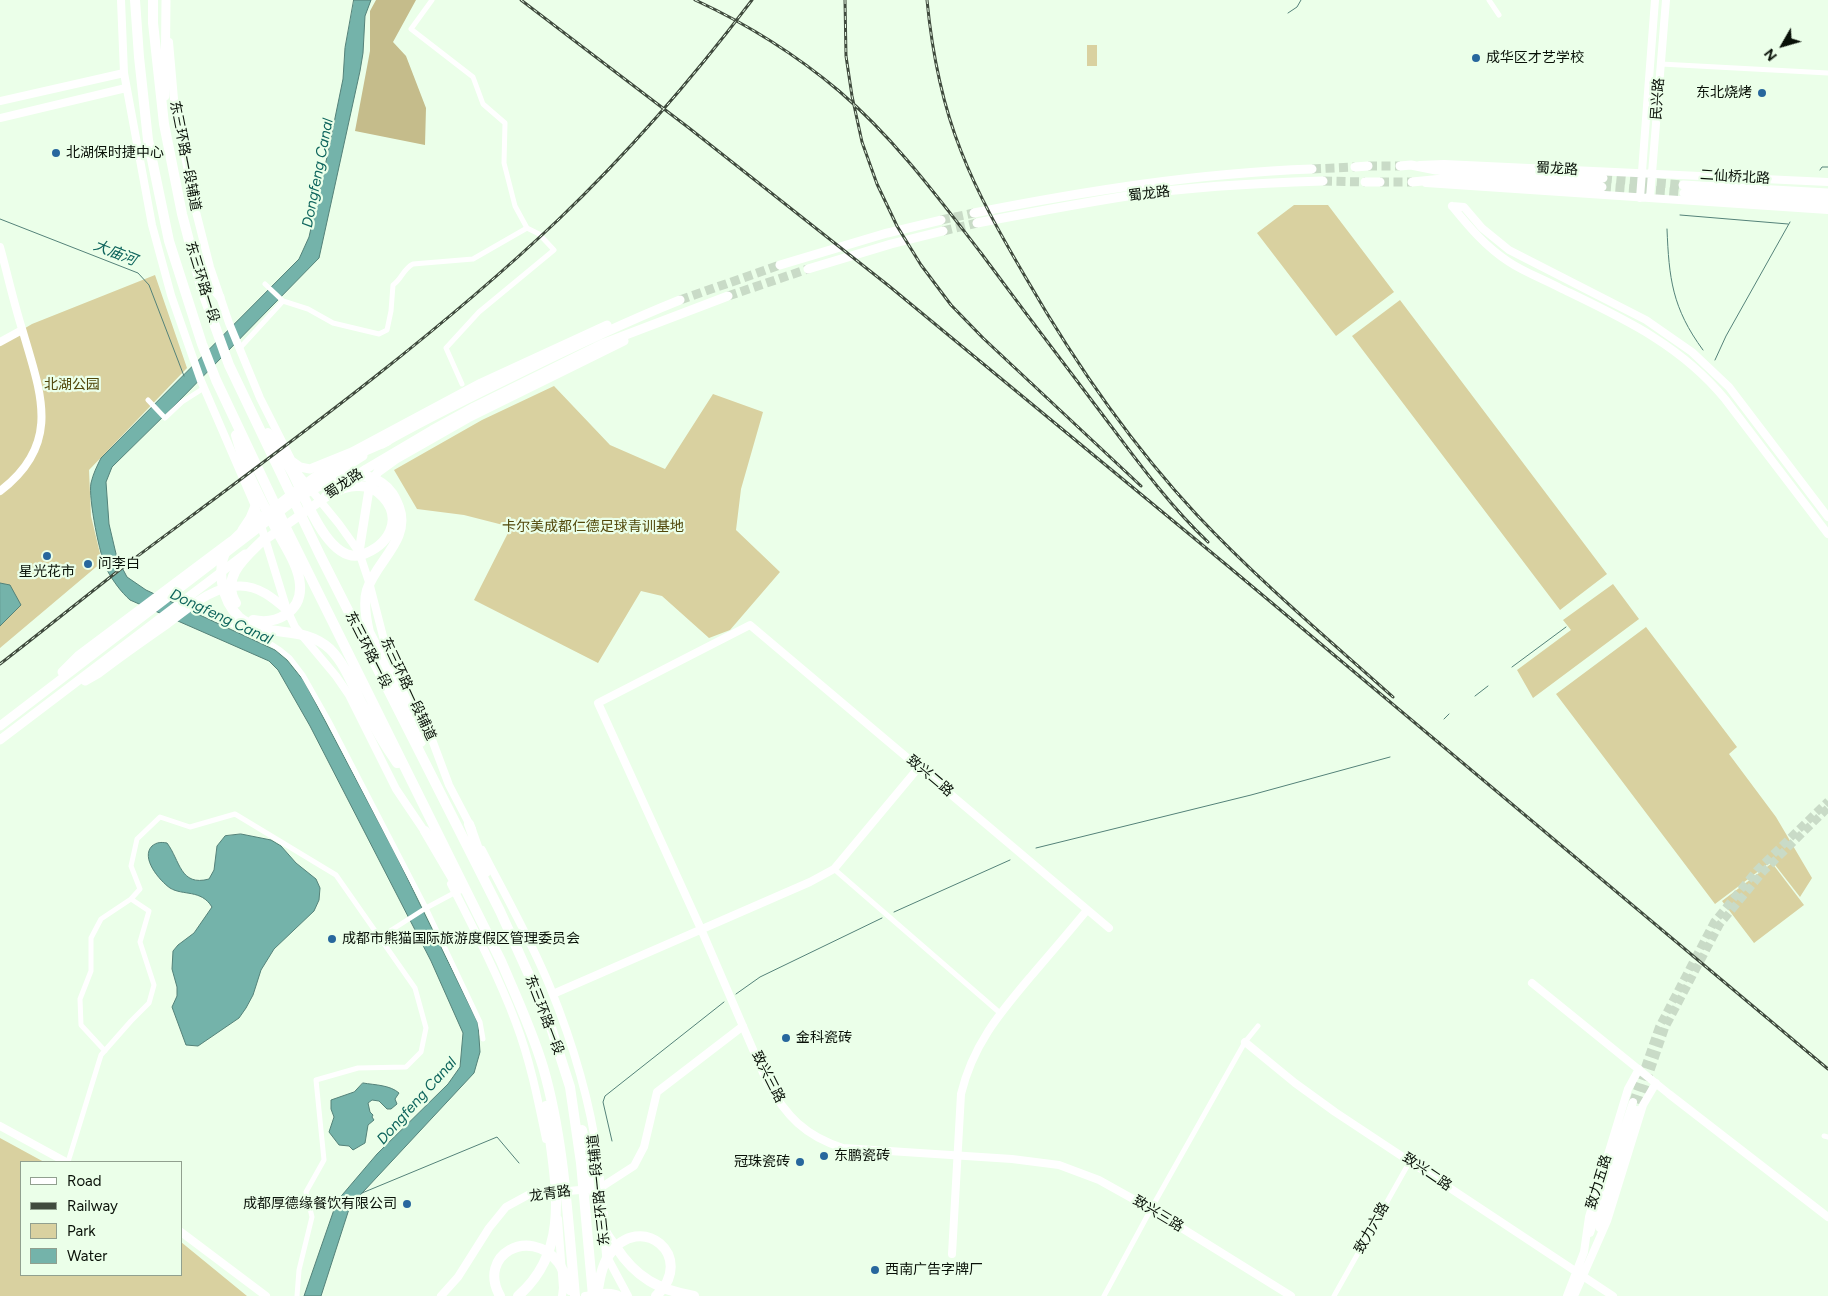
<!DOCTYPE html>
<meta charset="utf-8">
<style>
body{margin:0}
#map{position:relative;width:1828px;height:1296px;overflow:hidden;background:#ebffe9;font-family:Figtree,sans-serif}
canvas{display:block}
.legend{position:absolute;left:20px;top:1161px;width:162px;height:115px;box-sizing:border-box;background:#ebffe9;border:1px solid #91a08f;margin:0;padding:6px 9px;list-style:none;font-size:15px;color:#091108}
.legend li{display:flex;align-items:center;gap:10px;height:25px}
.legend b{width:25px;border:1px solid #91a08f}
.north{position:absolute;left:1758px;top:20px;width:50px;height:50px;-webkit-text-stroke:4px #ebffe9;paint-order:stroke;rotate:232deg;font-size:14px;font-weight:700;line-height:20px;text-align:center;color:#091108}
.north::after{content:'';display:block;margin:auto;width:18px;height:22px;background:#091108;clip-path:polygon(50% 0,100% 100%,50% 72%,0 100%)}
</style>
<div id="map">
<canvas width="1828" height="1296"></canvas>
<ul class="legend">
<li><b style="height:6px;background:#fff"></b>Road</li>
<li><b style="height:6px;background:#404b3e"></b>Railway</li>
<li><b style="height:14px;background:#d9d1a0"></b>Park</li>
<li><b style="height:14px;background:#74b3aa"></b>Water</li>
</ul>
<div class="north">N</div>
</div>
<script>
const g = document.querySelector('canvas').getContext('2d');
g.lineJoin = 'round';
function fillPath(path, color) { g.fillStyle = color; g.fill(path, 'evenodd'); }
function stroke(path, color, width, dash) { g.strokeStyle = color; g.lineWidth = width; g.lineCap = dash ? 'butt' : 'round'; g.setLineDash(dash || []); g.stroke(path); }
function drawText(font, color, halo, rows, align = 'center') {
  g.font = font + ' Figtree,"Noto Sans SC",sans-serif'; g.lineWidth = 4.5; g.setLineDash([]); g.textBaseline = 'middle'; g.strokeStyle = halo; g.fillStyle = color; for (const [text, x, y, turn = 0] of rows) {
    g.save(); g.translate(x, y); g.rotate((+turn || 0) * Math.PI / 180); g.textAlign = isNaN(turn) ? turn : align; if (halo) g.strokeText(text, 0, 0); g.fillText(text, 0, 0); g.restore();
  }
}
const green = new Path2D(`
 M1087,45h10v21h-10z
 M1294,205h34l66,87 -58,44 -79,-103z
 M155,275l32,93 -98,102 2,46 11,46 -102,86v-305l32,-19z
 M1400,300l207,274 -47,36 -208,-274z
 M554,386l56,59 55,24 48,-75 50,18 -22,77 -5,41 44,42 -50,58 -21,8 -47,-42 -21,-5 -43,72 -124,-63 37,-73 -47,-12 -47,-6 -23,-39 88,-50z
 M1613,584l26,35 -106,79 -16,-28 54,-40 -8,-10z
 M1646,627l91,120 -8,7 47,63 36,61 -12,19 -28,-36 -57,43 -159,-210z
 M1772,863l32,42 -50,38 -32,-42z
 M0,1138l44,24h-23v113h160v-33l66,54h-247z`);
const forest = new Path2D(`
 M376,0h40l-23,42 13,14 20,52 -1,37 -70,-14 15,-80v-40z`);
const water = new Path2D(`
 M354,0h17l-6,16 -2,37 -3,18 -41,187 -144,147 -63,62 -6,15 3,42 8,34 10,19 19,13 129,60 12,10 17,21 92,174 82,168 2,29 -6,21 -124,133 -29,90h-17l33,-95 40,-47 71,-70 12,-17 3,-34 -32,-72 -121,-235 -32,-56 -9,-9 -139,-61c-9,-8 -17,-19 -23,-30 -7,-12 -19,-73 -16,-87 2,-9 6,-17 10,-25l198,-199 10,-22 18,-80 16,-78 2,-31z
 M0,583l10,2 11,20 -21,21z
 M241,834l30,6 10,6 15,17 20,16 4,9 -1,12 -5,11 -40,38 -13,21 -8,25 -7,13 -7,10 -41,28 -12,-1 -14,-38 5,-11v-9l-5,-18 1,-18 5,-6 16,-12 18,-26c-11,-18 -29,-11 -42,-19 -10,-7 -30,-30 -18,-42 5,-4 9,-4 15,-3 13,17 13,44 42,36l5,-9 3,-24 8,-10z
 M363,1083c12,2 27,2 36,10l-4,6 2,5 -6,5h-4l-8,-8 -7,-1 -4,3 2,9 3,3 -1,2 2,3 -6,5 -3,18 -12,7 -4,-4 -10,-1 -10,-13 5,-15 -3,-8v-9l23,-8z`);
const stream = new Path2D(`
 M1288,13l9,-6 4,-7
 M1820,170l2,-3h6
 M1680,215l108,9
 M0,219l138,54 11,12 35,91
 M1667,229c2,49 5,79 36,121
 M1715,360l11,-24 64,-114
 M1512,667l54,-40
 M1475,696l13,-10
 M1444,719l5,-5
 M1036,848l215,-53 139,-38
 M894,912l116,-52
 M736,994l24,-17 122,-59
 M612,1141l-9,-39 2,-6 119,-94
 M362,1193l135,-56 22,26`);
const secondaryTunnel = new Path2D(`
 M1633,1102l26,-75 55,-105 43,-52 71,-69
 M1639,1104l26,-76 55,-104 43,-52 65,-64`);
const primaryTunnel = new Path2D(`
 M1368,166h32
 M1312,169l43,-2
 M1603,178l80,7
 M1323,181l42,1
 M1380,182h32
 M1602,187l82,6
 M941,220l33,-7
 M943,231l34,-8
 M728,296l80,-27
 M680,300l100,-35`);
const street = new Path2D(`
 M432,0l-21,29 62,48 10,27 22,19 -1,40 11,43 12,22 12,6 15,16 -75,62 -33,36 16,36
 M1489,0l10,15
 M1661,64l167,9
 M265,284l18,17 25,8 25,14 46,11 8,-4 4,-19 2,-26c9,-6 10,-16 20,-21l60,-5 54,-31
 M239,349l44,-48
 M148,400l17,18 17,-16 22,-14
 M195,603l15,12 52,23 17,11 11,9 13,17 26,46 97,187 54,114 3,17
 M834,869l166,144
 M379,938l47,-30 30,-16
 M105,1051l-24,-26 -1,-26 11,-28v-33l10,-19 30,-20 9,-10 -9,-23 6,-27 23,-22 30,10 45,-13 101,61 79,113 11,40 -5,24 -15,15 -48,1 -42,12 8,80 -18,32 6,25 -13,53 -2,26
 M1824,1136l4,1
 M68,1162l33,-107 30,-34 18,-18 5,-18 -14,-43 9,-31 -18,-12
 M1104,1296l47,-87 94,-167 13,-16
 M1334,1296l76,-135`);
const secondary = new Path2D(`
 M121,0l3,73 28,152 19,70 30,86 54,125 32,104 8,17 41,49 13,19 47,94 31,46
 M169,42l5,57 21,109 15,59 19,56 31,75 39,77 40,49 20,28 10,30 16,62 46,93 18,48 23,44
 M0,101l124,-28
 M0,118l126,-30
 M1420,165l24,-1 384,18
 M1426,183l402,27
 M1640,198l15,-198
 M1650,198l16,-198
 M1452,206c17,21 34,41 57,56 15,10 34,17 51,26 62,30 120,56 165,111l103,135
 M1452,206l12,1 18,21 27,22 137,70 46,32 37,35 99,130
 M0,247c8,29 14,57 23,85 18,62 39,112 -23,159
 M0,342l22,-12
 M482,850c23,45 49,90 68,137 22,54 40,114 48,172 2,19 3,38 6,57
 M451,884c23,45 47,91 65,139 14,37 22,77 30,116
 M1109,928l-359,-303 -152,78 103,226 66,153c19,34 38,54 76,66l169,11 47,6 40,15 52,29 140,87
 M1532,983l137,111 159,123
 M553,994l257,-112 24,-13 85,-102
 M1245,1042l50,41 40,29 278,184
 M0,1126l66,36
 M558,1219l5,69 -1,8
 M1600,1228l13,-50 24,-68
 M604,1230l2,25 22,41
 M181,1232l85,64
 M1590,1233l43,-131
 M952,1254l9,-160c12,-50 39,-81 71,-119 18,-21 37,-43 55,-65
 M441,1296l17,-19 31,-49 17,-21 22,-12 72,-7 34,-22 10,-19 13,-55 86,-66
 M585,1296c12,-2 25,-6 35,0
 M1567,1296l17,-44 5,-35 39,-128 11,-20
 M1574,1296l33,-75 36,-116 13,-22`);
const primary = new Path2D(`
 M165,96l1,-95
 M1400,166l11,-1 25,5 167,8
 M1355,167l13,-1
 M1365,182h15
 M1412,182l31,-3 159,8
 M1683,185l145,8
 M1684,193l144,9
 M974,213c112,-22 224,-40 338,-44
 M977,223c52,-10 104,-20 157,-28 63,-9 126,-12 189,-14
 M780,265l107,-32 54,-13
 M196,268l24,29
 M808,269l83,-25 52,-13
 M382,444c40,-23 81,-43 122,-63 58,-29 116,-57 176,-81
 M293,462l7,5 10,2 42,-17 129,-69 126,-58
 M323,481l40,-25
 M242,530l8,-12 5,-12
 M259,544l107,-75 66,-39 42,-23 128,-63 126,-48
 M359,552l11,-69 8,-11 18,-13 72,-41 156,-77
 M62,672l17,-17 152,-114
 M85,681l14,-8c22,-17 45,-33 68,-49 22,-16 45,-38 73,-38 19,0 33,12 47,24
 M0,726l300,-230
 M0,740l245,-186`);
const highway = new Path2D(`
 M135,0l4,57 9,83 21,101 33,103 14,36 71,150 214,431c15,35 31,69 42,106 21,72 25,154 32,229
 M153,0v23l11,101 18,90 20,76 27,75 91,190 180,356 47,104 23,72 11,76 12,133
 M268,433c8,13 17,26 24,39 12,22 36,92 69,83 27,-9 43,-35 22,-58 -6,-7 -15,-11 -24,-11 -12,-1 -22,5 -33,10
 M236,435c3,10 6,22 10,32 9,23 21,44 32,66 8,15 21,34 22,52 2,27 -24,40 -47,35
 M387,441c-15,7 -30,13 -45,20 -27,14 -50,34 -74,52 -14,10 -30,20 -40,34 -13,21 -6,54 11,70 28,23 62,6 91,32 15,15 23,37 32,55 11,21 22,40 35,59
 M296,498c26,-13 57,-35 86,-15 9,6 13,14 17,24 12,33 -23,54 -32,83 -4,13 -1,29 2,42l41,81 11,29
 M236,603c-16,-26 10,-46 27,-63
 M469,824l17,48
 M425,831l34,58
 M582,1130c9,33 10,70 23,101 3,6 7,11 11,16 20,31 43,43 78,49
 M500,1296c-23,-41 29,-70 58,-34 6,8 9,19 12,28
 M518,1296c58,-50 34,-125 28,-190
 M597,1296c2,-13 4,-29 12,-41 31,-46 89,2 47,41`);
const rail = new Path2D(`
 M521,0l168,128 200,158 340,281 599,502
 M695,0c52,24 100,54 144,91 55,47 98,105 142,162 40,54 80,107 121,161 33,44 66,90 106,128
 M845,0l1,56 6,40 10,46 15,42 20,42 24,39 30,40 32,33 158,148
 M927,0c5,52 15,103 34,151 17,44 41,86 65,127 49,85 104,165 171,237 61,65 130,123 196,182
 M0,664c44,-34 87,-69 131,-103 146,-109 295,-216 427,-341 71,-68 135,-142 194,-220`);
const markers = [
 [1476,58,5,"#27679d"],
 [1762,93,5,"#27679d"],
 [56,153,5,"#27679d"],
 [47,556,5,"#27679d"],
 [88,564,5,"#27679d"],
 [332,939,5,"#27679d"],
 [786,1038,5,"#27679d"],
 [824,1156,5,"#27679d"],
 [800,1162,5,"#27679d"],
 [407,1204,5,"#27679d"],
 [875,1270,5,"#27679d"]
];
const poiNames = [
 ["成华区才艺学校",1486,58],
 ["东北烧烤",1752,93,"right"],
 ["北湖保时捷中心",66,153],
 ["问李白",98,564],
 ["星光花市",47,572,"center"],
 ["成都市熊猫国际旅游度假区管理委员会",342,939],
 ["金科瓷砖",796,1038],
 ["东鹏瓷砖",834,1156],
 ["冠珠瓷砖",790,1162,"right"],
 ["成都厚德缘餐饮有限公司",397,1204,"right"],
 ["西南广告字牌厂",885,1270]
];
const streetNames = [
 ["民兴路",1658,99,-86],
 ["东三环路一段辅道",185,156,79],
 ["蜀龙路",1557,169,3],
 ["二仙桥北路",1735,177,3],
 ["蜀龙路",1149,194,-7],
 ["东三环路一段",202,282,73],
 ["蜀龙路",344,484,-34],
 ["东三环路一段",368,650,63],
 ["东三环路一段辅道",408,689,65],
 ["致兴二路",930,776,40],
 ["东三环路一段",544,1015,69],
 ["致兴三路",768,1077,63],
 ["致兴二路",1427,1172,34],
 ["致力五路",1599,1182,-73],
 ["东三环路一段辅道",599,1190,-96],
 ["龙青路",550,1194,-8],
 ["致兴三路",1158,1214,31],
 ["致力六路",1372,1228,-61]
];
const parkNames = [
 ["北湖公园",72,385],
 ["卡尔美成都仁德足球青训基地",593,527]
];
const waterNames = [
 ["Dongfeng Canal",318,173,-79],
 ["大庙河",115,253,22],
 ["Dongfeng Canal",221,617,25],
 ["Dongfeng Canal",417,1101,-48]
];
fillPath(green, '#d9d1a0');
fillPath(forest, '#c5bc8b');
fillPath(water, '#74b3aa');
stroke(water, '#548279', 1);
stroke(stream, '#548279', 1);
stroke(secondaryTunnel, '#c9dbc7', 8, [8, 4]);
stroke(primaryTunnel, '#c9dbc7', 9, [9, 4.5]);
stroke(street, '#fff', 5);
stroke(secondary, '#fff', 8);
stroke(primary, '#fff', 9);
stroke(highway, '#fff', 10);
stroke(rail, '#404b3e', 3);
stroke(rail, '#ebffe9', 1, [4]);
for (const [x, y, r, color] of markers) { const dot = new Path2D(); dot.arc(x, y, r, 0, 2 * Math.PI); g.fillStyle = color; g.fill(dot); stroke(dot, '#ebffe9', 2); }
drawText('14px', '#091108', '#ebffe9', poiNames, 'left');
drawText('14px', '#091108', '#ebffe9', streetNames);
drawText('14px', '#51470a', '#ebffe9', parkNames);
drawText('italic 15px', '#0d645c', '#ebffe9', waterNames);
</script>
